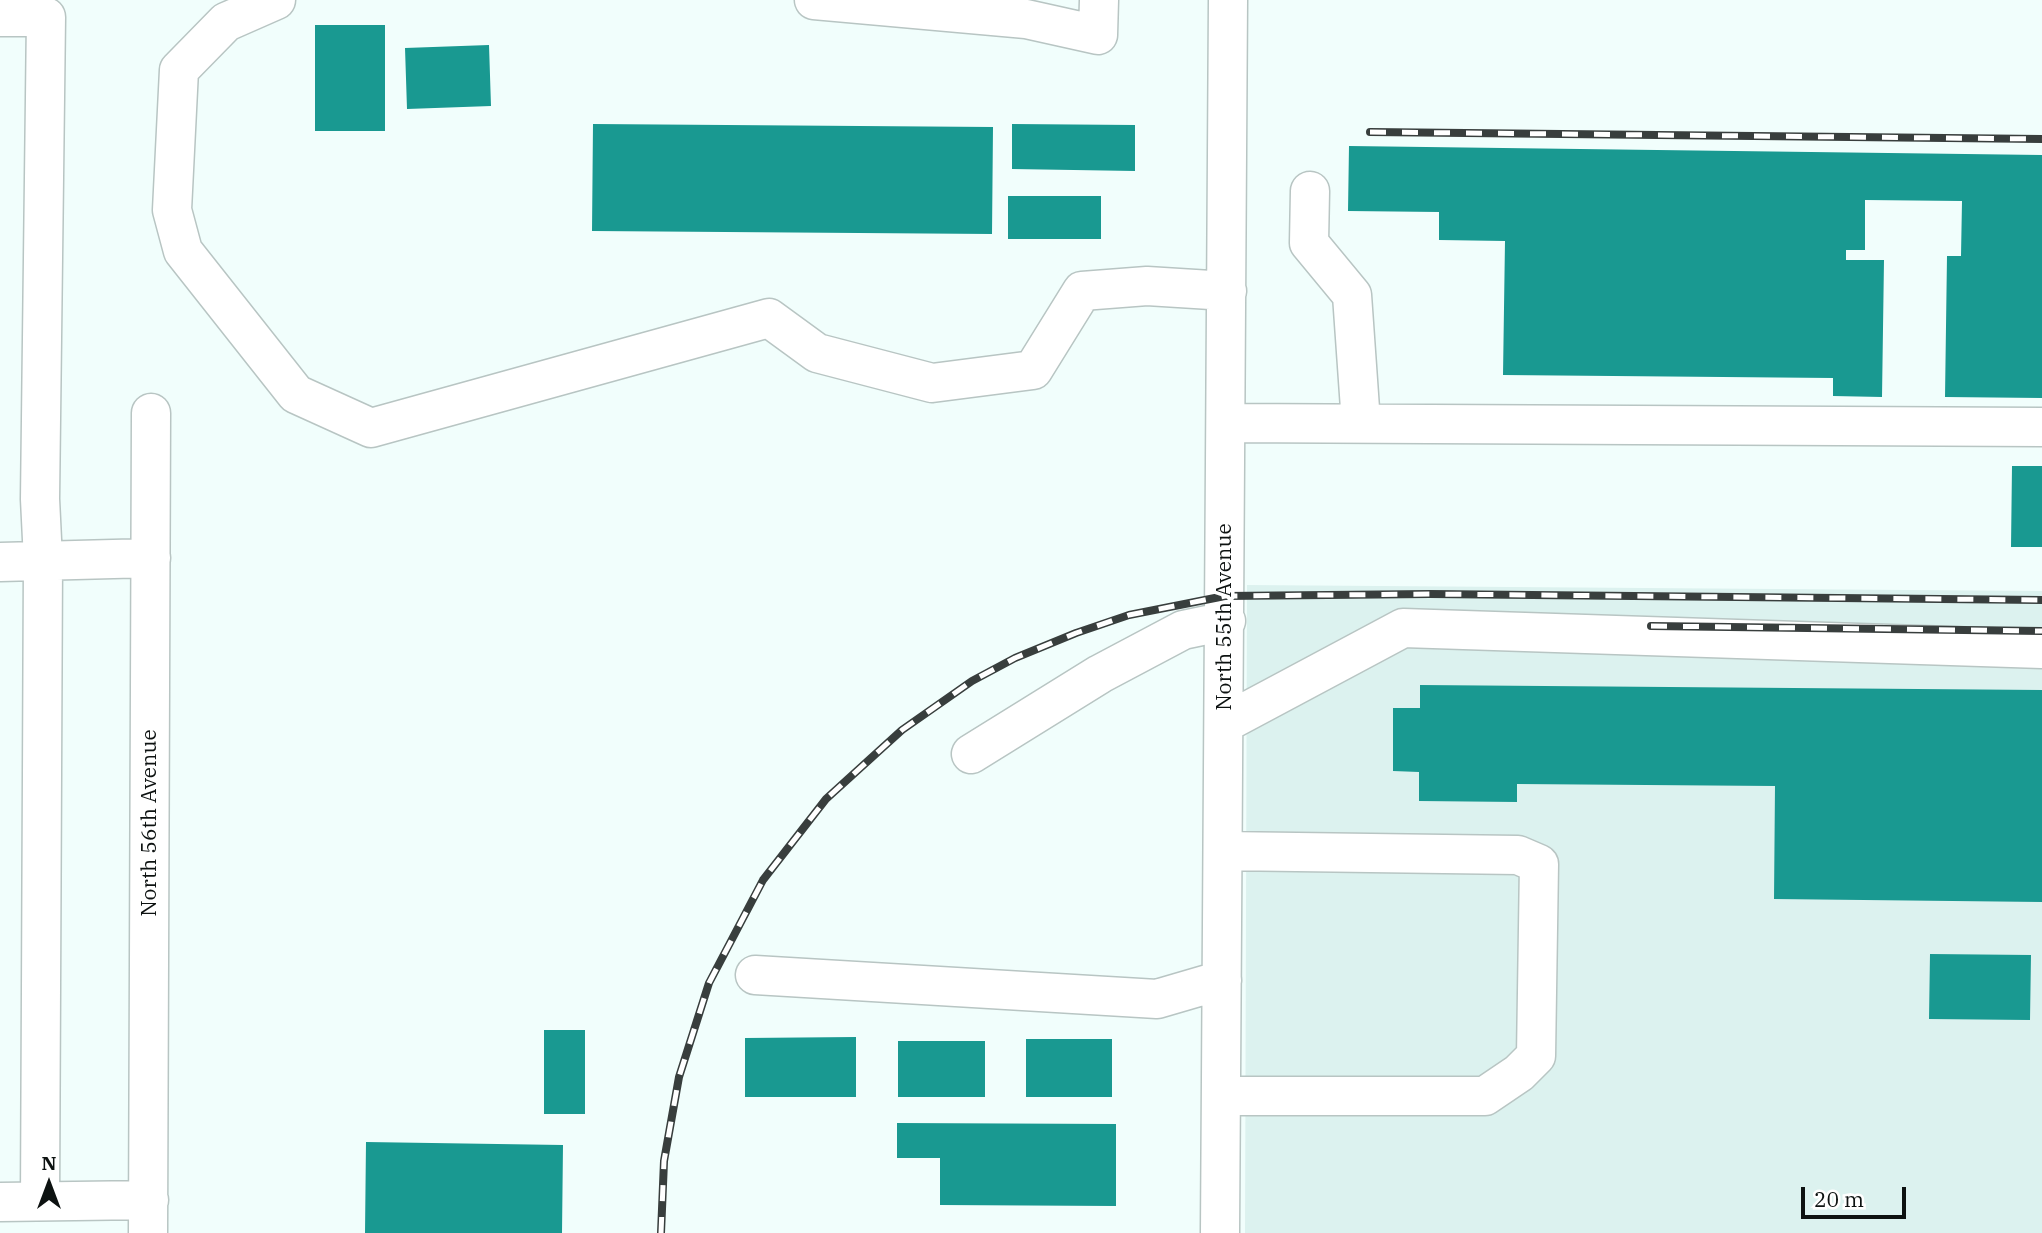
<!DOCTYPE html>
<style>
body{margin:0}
#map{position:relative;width:2042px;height:1233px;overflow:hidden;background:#f1fefc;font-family:"IBM Plex Serif",serif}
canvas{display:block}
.north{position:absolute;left:14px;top:1149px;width:70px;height:70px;-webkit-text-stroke:5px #fff;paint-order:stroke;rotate:0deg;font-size:19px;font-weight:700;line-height:28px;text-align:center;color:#0d1211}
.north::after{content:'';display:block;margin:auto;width:24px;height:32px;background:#0d1211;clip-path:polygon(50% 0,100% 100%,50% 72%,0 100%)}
.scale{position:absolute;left:1801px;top:1187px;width:105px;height:32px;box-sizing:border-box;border:4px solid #0d1211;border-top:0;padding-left:9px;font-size:21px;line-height:24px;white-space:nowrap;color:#0d1211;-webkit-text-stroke:5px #fff;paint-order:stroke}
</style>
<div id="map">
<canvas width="2042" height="1233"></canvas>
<div class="north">N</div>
<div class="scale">20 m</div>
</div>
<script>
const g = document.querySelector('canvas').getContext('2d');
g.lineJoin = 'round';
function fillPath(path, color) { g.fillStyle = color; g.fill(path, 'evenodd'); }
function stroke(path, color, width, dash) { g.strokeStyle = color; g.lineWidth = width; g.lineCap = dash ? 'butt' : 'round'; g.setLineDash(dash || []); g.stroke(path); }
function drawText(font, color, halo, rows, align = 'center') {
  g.font = font + ' "IBM Plex Serif",serif'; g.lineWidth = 7; g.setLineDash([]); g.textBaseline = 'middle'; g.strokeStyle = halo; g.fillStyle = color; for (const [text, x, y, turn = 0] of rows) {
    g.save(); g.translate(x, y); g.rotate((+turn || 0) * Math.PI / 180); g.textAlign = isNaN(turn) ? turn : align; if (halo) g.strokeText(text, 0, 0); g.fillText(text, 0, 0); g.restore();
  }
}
const built = new Path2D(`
 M1247,585l795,6v642h-797z`);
const building = new Path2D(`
 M315,25h70v106h-70z
 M489,45l2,61 -84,3 -2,-61z
 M593,124l400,3 -1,107 -400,-3z
 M1012,124l123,1v46l-123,-2z
 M1349,146l693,9v243l-97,-1 2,-141h14l1,-55 -97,-1v50h-19v10h38l-2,137 -49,-1v-18l-330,-3 2,-134 -66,-1v-28l-91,-1z
 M1008,196h93v43h-93z
 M2012,466h30v81h-31z
 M1420,685l622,5v212l-268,-3 1,-113 -258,-2v18l-98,-1v-29l-26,-1v-63h27z
 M1930,954l101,1 -1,65 -101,-1z
 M544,1030h41v84h-41z
 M856,1037v60h-111v-59z
 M1026,1039h86v58h-86z
 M898,1041h87v56h-87z
 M897,1123l219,1v82l-176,-1v-47h-43z
 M366,1142l197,3 -1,88h-197z`);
const minor = new Path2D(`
 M276,0l-50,22 -47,48 -7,140 11,41 113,143 75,34 398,-110 48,35 115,30 101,-13 49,-79 65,-5 80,5
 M814,0l212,19 72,16 1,-35
 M0,17h46l-6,482 3,61 -3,641
 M1310,191l-1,52 43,52 9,128
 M1226,423l816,4
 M0,562l151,-4
 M1225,723l178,-95 639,21
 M971,754l129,-80 83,-44 43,-9
 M755,975l402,24 65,-19
 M1221,1096h264l34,-23 17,-17 3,-192 -21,-9 -295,-4
 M0,1202l149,-2
 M148,1233l3,-820
 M1220,1233l8,-1233`);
const rail = new Path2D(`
 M1370,132l672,7
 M1651,626l391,5
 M661,1233l3,-72 15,-84 30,-94 54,-103 63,-81 76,-69 70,-49 43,-23 61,-25 53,-18 96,-19 205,-2 612,6`);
const streetNames = [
 ["North 55th Avenue",1225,617,-90],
 ["North 56th Avenue",150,823,-90]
];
fillPath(built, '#dcf2ef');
fillPath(building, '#199991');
stroke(minor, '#b8c5c3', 41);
stroke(minor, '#fff', 38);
stroke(rail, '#383e3d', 8);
stroke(rail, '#fff', 5, [16]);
drawText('21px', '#0d1211', '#fff', streetNames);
</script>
